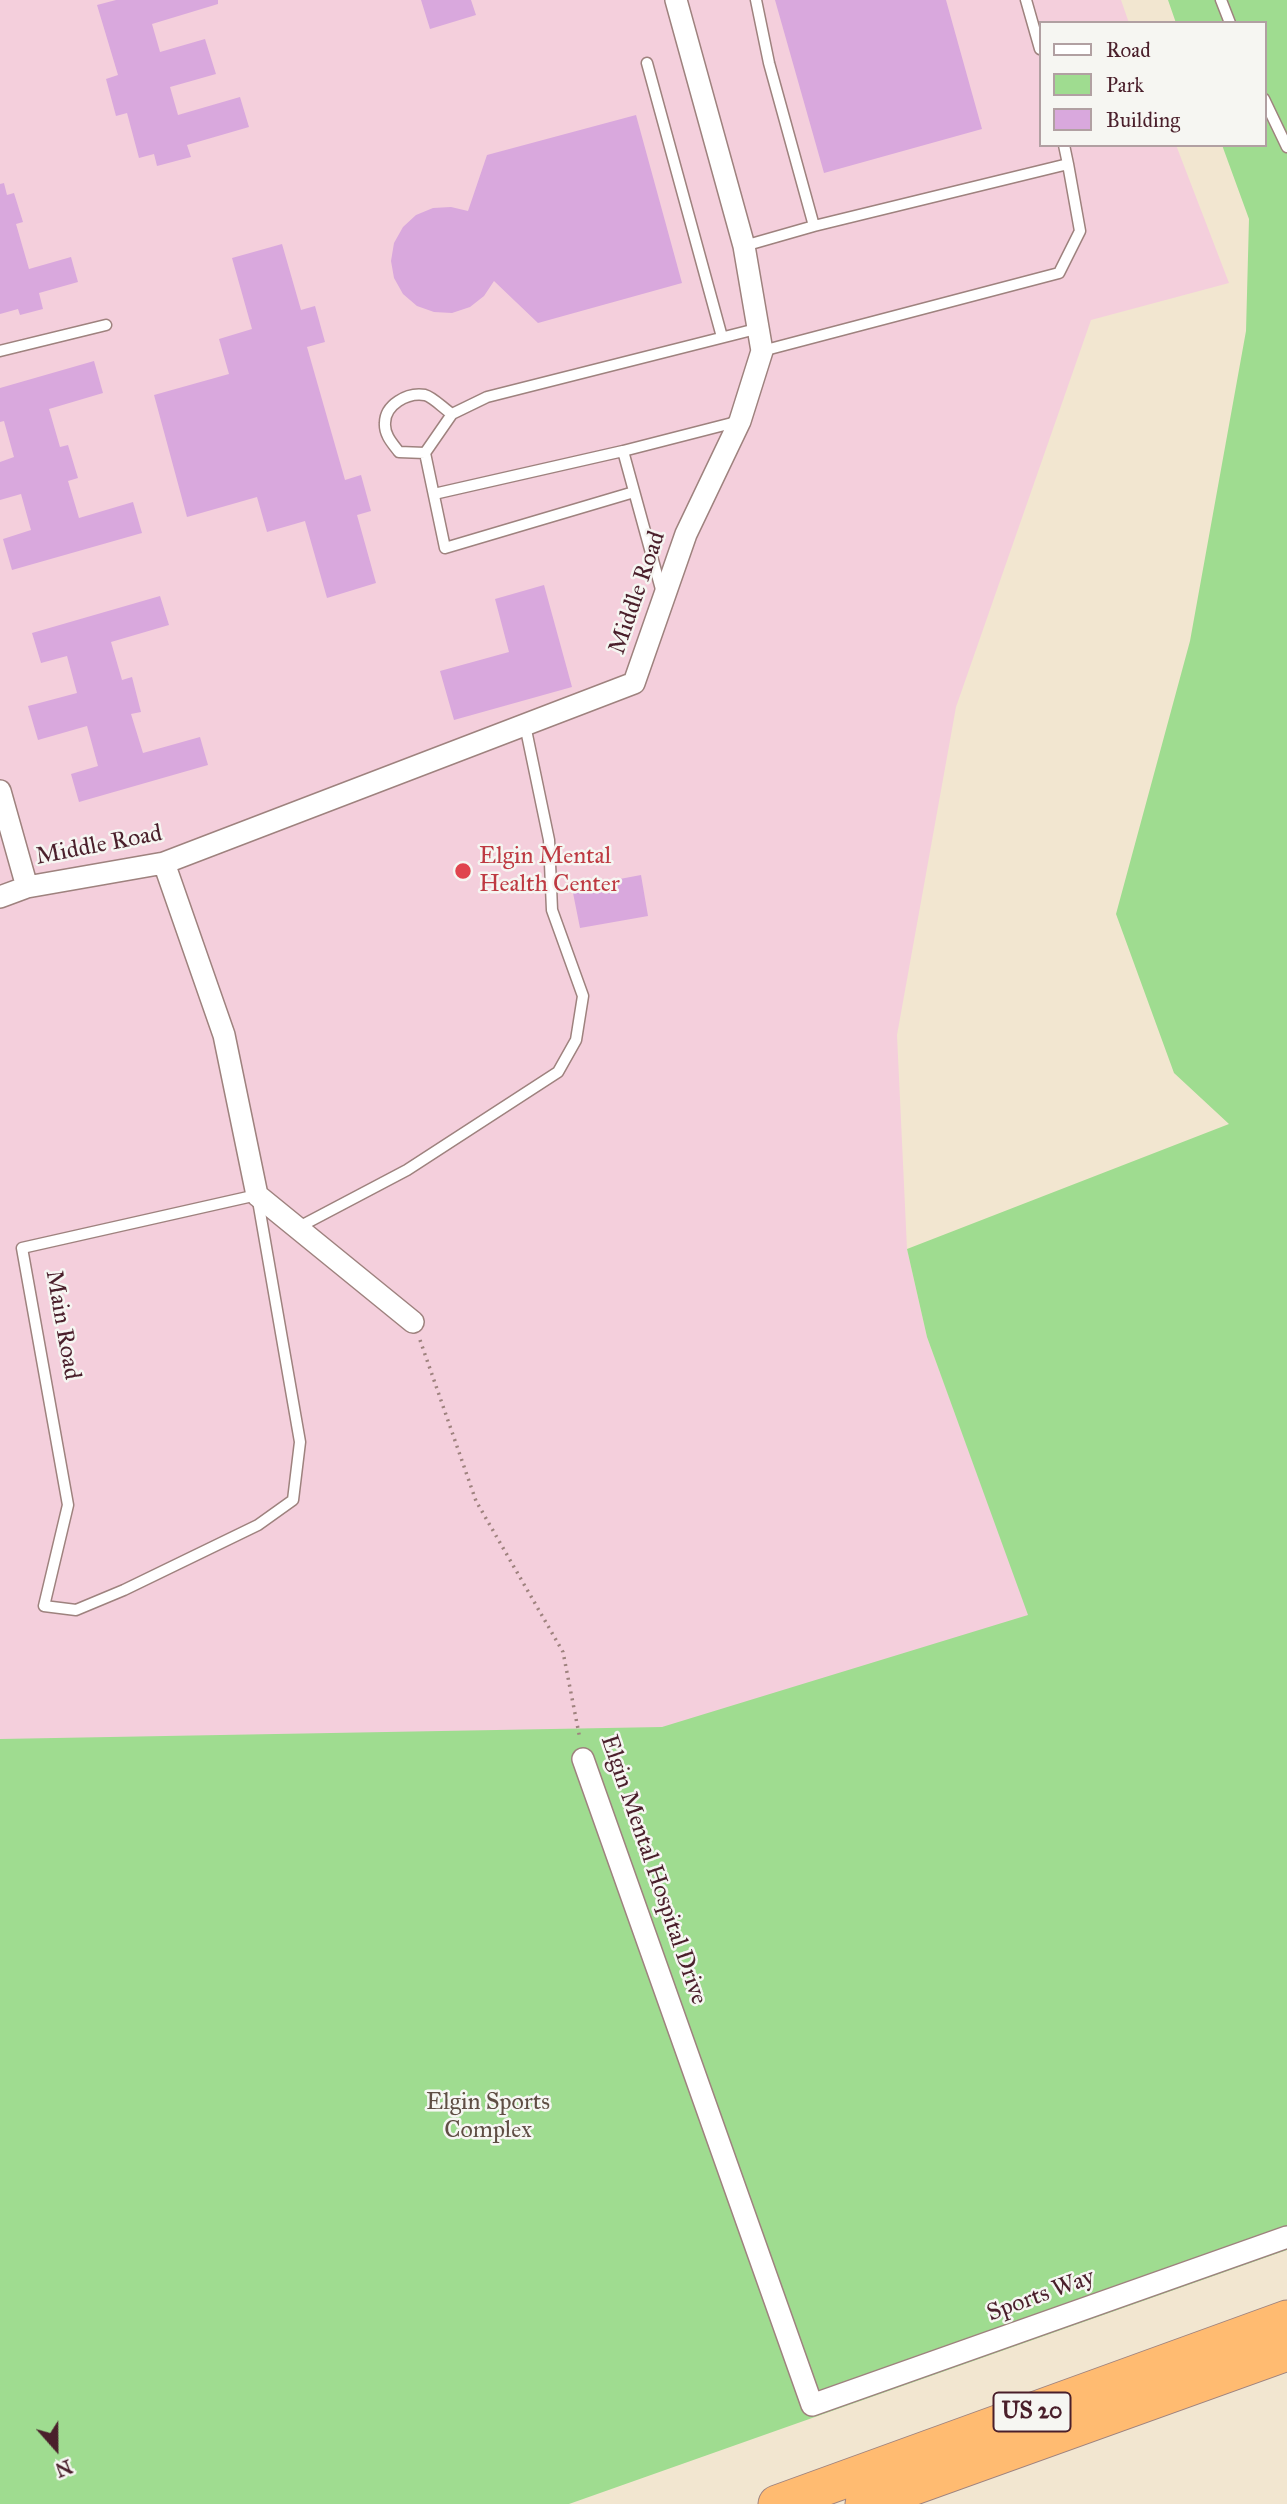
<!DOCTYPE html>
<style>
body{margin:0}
#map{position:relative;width:1287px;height:2504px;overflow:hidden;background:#f2e6d0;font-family:"IM FELL Great Primer",serif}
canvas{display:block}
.legend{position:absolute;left:1039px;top:21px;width:228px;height:126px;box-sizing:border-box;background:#f6f6f2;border:2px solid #b1a0a2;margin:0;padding:9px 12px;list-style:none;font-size:21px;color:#4a1f2b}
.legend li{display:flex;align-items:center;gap:14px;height:35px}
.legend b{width:35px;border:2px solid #b1a0a2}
.north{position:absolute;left:21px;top:2413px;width:70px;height:70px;-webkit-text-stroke:5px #f6f6f2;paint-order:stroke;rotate:159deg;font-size:19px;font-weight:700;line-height:28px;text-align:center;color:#4a1f2b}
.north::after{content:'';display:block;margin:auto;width:24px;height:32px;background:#4a1f2b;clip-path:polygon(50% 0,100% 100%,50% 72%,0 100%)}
</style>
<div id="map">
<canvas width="1287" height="2504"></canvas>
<ul class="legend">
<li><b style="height:9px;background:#fff"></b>Road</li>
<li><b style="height:19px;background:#9fdc90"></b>Park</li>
<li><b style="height:19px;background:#d9a8dd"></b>Building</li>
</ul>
<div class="north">N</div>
</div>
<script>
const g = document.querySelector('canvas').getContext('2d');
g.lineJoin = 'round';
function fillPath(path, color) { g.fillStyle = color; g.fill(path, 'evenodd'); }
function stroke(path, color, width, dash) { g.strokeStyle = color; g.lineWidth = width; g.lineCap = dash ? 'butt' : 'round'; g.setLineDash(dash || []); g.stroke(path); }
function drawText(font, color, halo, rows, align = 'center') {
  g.font = font + ' "IM FELL Great Primer",serif'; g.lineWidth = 5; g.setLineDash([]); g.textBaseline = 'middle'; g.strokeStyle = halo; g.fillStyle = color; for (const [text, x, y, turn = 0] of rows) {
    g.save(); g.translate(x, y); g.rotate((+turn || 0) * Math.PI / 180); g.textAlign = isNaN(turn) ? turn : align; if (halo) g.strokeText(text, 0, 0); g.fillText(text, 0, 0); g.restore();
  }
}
const built = new Path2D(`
 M0,0h1121l8,23h-89v122h136l53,138 -138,37 -135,387 -59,328 10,214 20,88 102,278 -446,144h-583z`);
const green = new Path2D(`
 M1168,0h119v2250l-718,254h-569v-765l662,-12 366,-112 -101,-278 -20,-88 322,-125 -55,-51 -58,-159 74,-273 56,-310 3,-112 -27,-74h42v-122h-88z`);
const building = new Path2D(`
 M116,0h102v4l-66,20 8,28 45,-13 11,35 -46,13 8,28 62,-18 9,30 -62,18 4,12 -34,9 -3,-12 -15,4 -12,-45 -11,3 -10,-37 12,-4 -21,-70z
 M421,0h50l5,15 -46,14z
 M775,0h171l36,129 -158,44z
 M636,115l46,168 -144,40 -44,-42 -10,15 -14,11 -18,6 -18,-1 -17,-6 -14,-12 -9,-16 -3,-17 3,-18 9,-16 13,-12 17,-7 18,-1 17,4 19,-56z
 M4,183l3,12 7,-2 9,29 -7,2 13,45 42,-12 7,25 -39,11 4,16 -23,6 -2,-6 -18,5v-130z
 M282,244l19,66 14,-4 10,36 -18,5 38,133 16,-5 10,36 -14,4 19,68 -49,15 -22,-77 -38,11 -10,-35 -70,20 -33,-122 75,-21 -10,-35 33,-10 -20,-71z
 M94,361l9,32 -54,16 11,38 8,-2 10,33 -10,3 11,37 54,-16 9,31 -130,37 -9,-31 28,-9 -10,-36 -21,6v-38l14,-5 -10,-36 -4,1v-34z
 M544,585l28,102 -118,33 -14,-49 69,-19 -14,-53z
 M160,596l9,29 -58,17 11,38 10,-3 9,35 -10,2 12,39 57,-16 8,28 -129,37 -8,-28 27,-8 -11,-40 -49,14 -10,-34 49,-13 -10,-37 -26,7 -9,-30z
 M641,875l7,41 -68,12 -8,-40z`);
const path = new Path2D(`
 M420,1340l56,161 87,151 17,87`);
const service = new Path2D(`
 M756,0l13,63 45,163 254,-62 -4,-19
 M1026,0l14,49
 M1221,0l9,23
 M647,63l75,274
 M1264,99l23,48
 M744,246l70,-20
 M0,351l106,-26
 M762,351l297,-78 21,-42 -12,-67
 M425,453l-26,-1c-6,-8 -15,-17 -14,-29 0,-18 22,-31 40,-28 8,2 19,14 27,19
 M634,492l-189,56 -20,-95 27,-39 35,-17 273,-69
 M434,494l189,-43
 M662,593l-39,-142 117,-30
 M257,1195l43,247 -7,58 -35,25 -134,65 -48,20 -32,-4 24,-101 -46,-257z
 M297,1228l110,-58 151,-98 18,-32 7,-44 -31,-86 -3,-70 -24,-115`);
const minor = new Path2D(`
 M0,791l27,96
 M164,863l60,172 33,160 156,127
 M0,897l27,-10 137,-24 470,-180 52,-149 54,-113 22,-70 -18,-105 -68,-246
 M583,1759l229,646 475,-168`);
const motorway = new Path2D(`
 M777,2504l510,-185
 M864,2504l423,-152`);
const markers = [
 [463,871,9,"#e0444e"]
];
const shields = [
 [1032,2412,77]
];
const shieldNames = [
 ["US 20",1032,2412]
];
const streetNames = [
 ["Middle Road",638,593,-71],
 ["Middle Road",99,846,-11],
 ["Main Road",62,1325,80],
 ["Elgin Mental Hospital Drive",653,1870,71],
 ["Sports Way",1041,2296,-20]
];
const healthNames = [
 ["Elgin Mental",479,857],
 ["Health Center",479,885]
];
const parkNames = [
 ["Elgin Sports",488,2103],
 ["Complex",488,2131]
];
fillPath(built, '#f4cfdc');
fillPath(green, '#9fdc90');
fillPath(building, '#d9a8dd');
stroke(service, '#9e827e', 13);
stroke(minor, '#9e827e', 24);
stroke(motorway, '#9e827e', 39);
stroke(path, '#9e827e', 3.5, [2, 5]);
stroke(service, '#fff', 10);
stroke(minor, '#fff', 21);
stroke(motorway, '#ffbb71', 37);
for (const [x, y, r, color] of markers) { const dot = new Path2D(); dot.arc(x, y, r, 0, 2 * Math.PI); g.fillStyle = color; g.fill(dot); stroke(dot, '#f6f6f2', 2.5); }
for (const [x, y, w] of shields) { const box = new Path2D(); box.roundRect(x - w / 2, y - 19.5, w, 39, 5); g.fillStyle = '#f6f6f2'; g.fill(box); stroke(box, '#4a1f2b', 2); }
drawText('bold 23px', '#4a1f2b', null, shieldNames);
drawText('24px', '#4a1f2b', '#f6f6f2', streetNames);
drawText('24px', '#be3a42', '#f6f6f2', healthNames, 'left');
drawText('24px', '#5f4e44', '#f6f6f2', parkNames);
</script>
